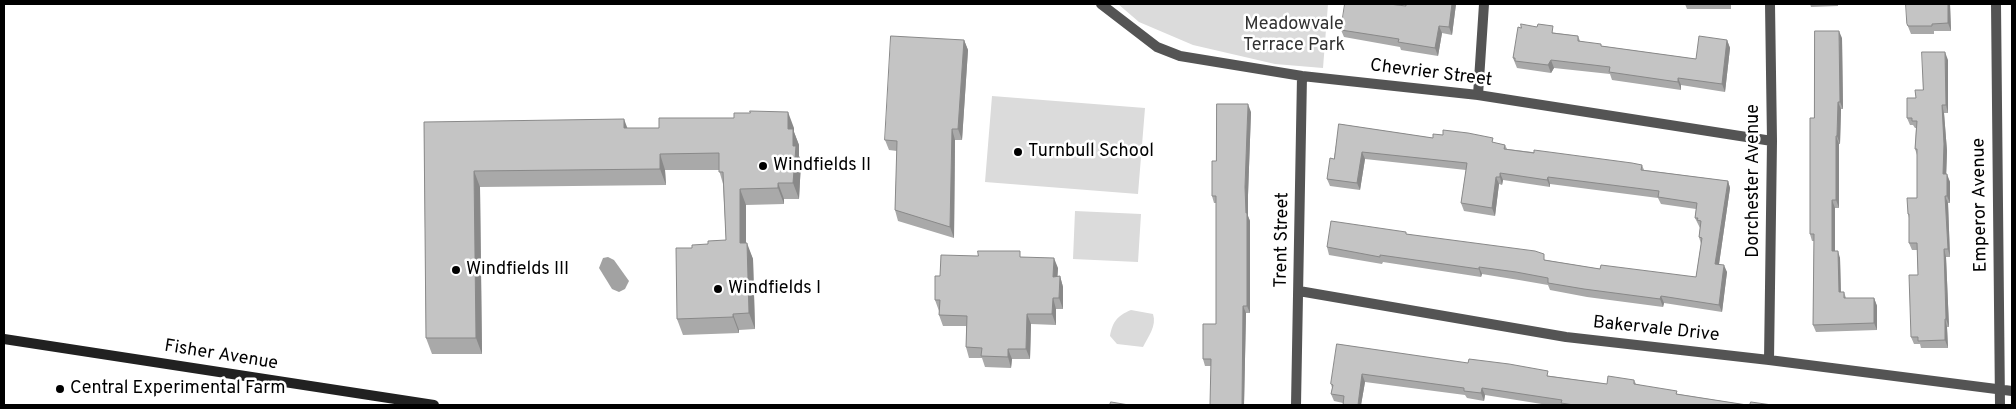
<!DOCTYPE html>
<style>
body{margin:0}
#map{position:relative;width:2016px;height:409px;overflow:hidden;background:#fff;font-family:Overpass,sans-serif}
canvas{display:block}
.frame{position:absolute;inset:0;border:5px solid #000;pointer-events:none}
</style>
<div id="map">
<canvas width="2016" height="409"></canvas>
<div class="frame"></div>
</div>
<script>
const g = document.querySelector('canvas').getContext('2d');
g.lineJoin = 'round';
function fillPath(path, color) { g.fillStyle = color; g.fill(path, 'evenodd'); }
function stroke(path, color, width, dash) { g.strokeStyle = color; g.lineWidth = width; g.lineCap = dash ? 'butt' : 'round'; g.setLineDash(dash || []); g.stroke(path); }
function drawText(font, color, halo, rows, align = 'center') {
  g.font = font + ' Overpass,sans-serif'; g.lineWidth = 5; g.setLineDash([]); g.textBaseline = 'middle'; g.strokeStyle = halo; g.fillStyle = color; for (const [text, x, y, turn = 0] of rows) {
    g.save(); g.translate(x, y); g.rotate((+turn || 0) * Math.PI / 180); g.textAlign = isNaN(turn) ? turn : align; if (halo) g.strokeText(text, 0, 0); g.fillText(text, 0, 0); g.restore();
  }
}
const green = new Path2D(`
 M1118,4h210l-5,64 -48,-4 -82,-19 -54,-23z
 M992,96l153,12 -7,86 -153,-12z
 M1075,211l66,3 -3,48 -65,-3z
 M1131,310l22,4c4,12 -5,23 -10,33l-26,-3 -7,-8c3,-15 7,-20 21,-26z`);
const water = new Path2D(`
 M608,257l6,3 15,21 -4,8 -6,3 -7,-3 -13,-21 4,-10z`);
const street = new Path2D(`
 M1101,4l56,43 23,9 122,20 176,19 294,46
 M1996,4l4,401
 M1478,95l6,-91
 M1299,291l267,46 203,23 243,31
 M1769,360l3,-219 -2,-137
 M1296,405l6,-329`);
const secondary = new Path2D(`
 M4,339l430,66`);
const wall = new Path2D(`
 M1409,4h47l-4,31 -10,-2 -4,23 -37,-6 -1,-3 -56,-10 -3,-7z
 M1685,4h46v5h-44z
 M1810,4h28v2l-27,1z
 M1950,4l1,27h-17v3h-23l-4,-10z
 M1521,28l57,8 2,5 22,5 94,13 31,-19 3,8 -5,44 -44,-7v5l-69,-10 -2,-6 -56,-6 -3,5 -34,-5 -4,-10z
 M1842,38l1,71h-2l-1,35h-1v64h-4v43l5,7 1,34h3l2,6h28l3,8v24l-61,2 -3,-7 1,-84h-2l-2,-7 4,-116z
 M964,40l4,10 -6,90h-7l-1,98 -56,-17 -3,-11 2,-59 -8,-1 -4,-10z
 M1948,60v53h-4l3,38 -1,23 4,8v21h-2l2,54h-4l3,70h-2l1,21h-27l-1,-4h-6l-3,-7 7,-62 -1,-25h-5l-3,-7v-25l-1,-4 9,-16v-43l-2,-6 1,-21h-1l-2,-3h-3l-3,-7 9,-20z
 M1251,112l-3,83v21l2,5v92h-4l-2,92 -33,-39h-6l-2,-7 13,-35v-121h-2l-2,-7 4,-35z
 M734,118l60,10v4l5,13v11l2,6 -2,37h-15v5l-38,1v38l7,16 2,70 -16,1v3l-56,2 -6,-16 15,-71 34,-8 -3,-56 -4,-14h-54l1,15 -186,2 2,167h-50l-6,-16 -2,-216 203,6h32z
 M1339,124l94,14 10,-3 52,8 10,2 2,4 135,16 2,5 84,11 2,7 -11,76 8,8 -5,40 -58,-9 -1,4 -76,-10 -37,-7 -2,-5 -29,-5 -37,-6 -1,3 -98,-15 -1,2 -53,-9 -2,-8 80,-13 139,26 54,9 96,8 5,-33 -2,-7 1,-9 -5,-10 1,-9 -35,-5 -3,-6 -108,-14v3l-47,-7 -1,5 -3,-1 -4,32 -31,-5 -3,-8 5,-33 -101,-11 -5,31 -30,-4 -3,-7 7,-20z
 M1023,257l35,11 -1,8h3l3,11v22h-7v16l-25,-1 -1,35h-18l-1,9 -26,-1 -3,-9h-13l-3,-11v-21h-23l-4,-11v-4l-4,-11 5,-24z
 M1337,344l213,32 57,8 27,-4 2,4 42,10 69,11h-199l-63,-10 -1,6 -17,-3 -2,-3 -100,-13 -4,23h-18v-2l-9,-2 -3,-7 1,-6 -1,-4z`);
const shadedWall = new Path2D(`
 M1452,4h4l-4,31 -3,-8z
 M1948,4h2l1,27 -3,-8z
 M1439,26l3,7 -4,23 -3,-8z
 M1839,31l3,7 1,71 -3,-7z
 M964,40l4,10 -6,90 -4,-11z
 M1727,40l3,8 -5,44 -3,-8z
 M1945,52l3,8v53l-2,-8z
 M1551,60l3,8 -3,5 -3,-8z
 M1678,78l3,7v5l-3,-8z
 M1838,102l3,7 -1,35 -3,-8z
 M1248,104l3,8 -3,83v21l2,5v92l-3,-7 -2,-119z
 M1942,105l2,8 3,38 -1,31 -3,-8z
 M788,112l6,16v4l5,13v11l2,6 -2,37 -6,-16 -5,-54z
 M624,119l6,16 -6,-7z
 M952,129l3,11 -1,98 -4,-11z
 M1836,136l3,8v64l-3,-8z
 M1362,152l3,7 -5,31 -3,-7z
 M660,154l5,16 1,15 -6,-16z
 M474,171l6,16 2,167 -6,-16z
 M1500,173l3,7 -1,5 -2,-8z
 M1947,174l3,8v21l-3,-7z
 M1496,177l3,7 -4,32 -3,-8z
 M1548,177l2,7v3l-3,-7z
 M1728,181l2,7 -12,83 -3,-7z
 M778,183l6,16v5l-6,-16z
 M740,189l6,16v54l-6,-16z
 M1945,196l3,7 2,54 -2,-8z
 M1832,200l3,8v50l-3,-7z
 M747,243l6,16 2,70 -6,-16z
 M1944,249l2,8 3,70 -3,-8z
 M1838,251l2,7 1,42 -2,-8z
 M1054,258l4,10 -1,19 -4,-10z
 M1724,265l3,7 -5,40 -3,-7z
 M1479,267l3,7 -1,3 -2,-8z
 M1060,276l3,11v22l-4,-11z
 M1661,296l3,7 -1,4 -3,-8z
 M1053,298l3,11v16l-4,-11z
 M1874,298l3,8v24l-3,-7z
 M1243,306l3,7 -2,92h-2z
 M733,314l6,16v3l-6,-16z
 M1027,314l4,10 -1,35 -4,-10z
 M1945,319l2,8 1,21 -3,-8z
 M1008,349l4,10 -1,9 -3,-11z
 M1362,374l3,8 -4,23h-3z
 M1482,388l3,7 -1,6 -3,-8z`);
const building = new Path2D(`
 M1345,4h44l17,2v-2h46l-3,23 -10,-1 -4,22 -37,-6 1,-3 -58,-9z
 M1906,4h42v19l-16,1v2h-24l-1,-2z
 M1521,24l16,3 1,-3 15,2 -1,7 26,3v5l23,3v2l95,13 3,-23 28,4 -5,44 -44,-6v4l-69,-10 1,-5 -59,-7 -3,5 -33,-4v-3h-2l5,-31 3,1z
 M1815,31h24l1,71h-2l-1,34h-1v64h-4v51h6l1,41h5v6h30v25l-61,2 1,-91h-4v-116h4z
 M891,36l73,4 -6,89h-6l-2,98 -55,-17 2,-69 -12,-1z
 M1922,52h23l1,53h-4l2,39 -1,30h4v22h-2l3,53h-4l2,70h-1v21l-27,1v-4h-7l-2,-62h9l-1,-32h-8v-29h-1l-1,-16h10v-49h-2l2,-28h-5v-3h-5v-20h9l-1,-8h8z
 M1217,104h31l-3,83 1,26h1v93h-4l-1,99h-32l1,-46h-8v-35h13v-128h-4v-35h4z
 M750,111l38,1v17h5v17h3l-3,37h-15v5l-38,1v54h7l2,70 -16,1v3l-56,2 -1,-71h16v-3l16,-1v-3l18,-1 -3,-68h-4v-19l-59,1v15l-186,2 2,167h-50l-2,-216 200,-3v9h35v-10h75v-5h16z
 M1339,124l94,14v-4l10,1v-5l25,3 25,5 -1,4 13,3 -1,4 30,4v-3l98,13 10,2 -1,5 87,11 -13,83 9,1 -5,40 -58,-9 -1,3 -76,-10 -36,-6v-5l-32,-6 -37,-5v2l-99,-14v2l-53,-10 4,-26 75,11v2l129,17 9,3v6l56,9 1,-4 95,12 6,-39 -3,-1 2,-16 -4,-1 1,-2h-3l2,-15 -39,-6 1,-6 -111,-14 -1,3 -47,-7v4h-4l-4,31 -31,-5 6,-40 -105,-11 -5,31 -30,-4 3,-21 4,1z
 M978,251h42v6l34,1 -1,19 7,-1 -1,22h-6l-1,16h-25l-1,35h-18v8l-27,-1 1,-8 -16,-1 1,-31 -28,-1 1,-15h-5v-24h5l1,-21 37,1z
 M1337,344l131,19 1,-4 40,5 39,7 -1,5 60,8 1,-8 26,4v4l43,7 -1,3 71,11h-173l-13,-2 1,-3 -80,-12 -1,5 -17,-2v-3l-102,-14 -4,31h-15l1,-9 -13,-2 2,-9 -2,-1z
 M1111,402l18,3h-19z
 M1751,402l21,3h-22z`);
const markers = [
 [1018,152,5,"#000"],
 [763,166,5,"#000"],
 [456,270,5,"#000"],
 [718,289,5,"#000"],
 [60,389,5,"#000"]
];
const parkNames = [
 ["Meadowvale",1294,25],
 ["Terrace Park",1294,46]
];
const streetNames = [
 ["Chevrier Street",1431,74,7],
 ["Dorchester Avenue",1754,181,-90],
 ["Emperor Avenue",1981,205,-91],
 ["Trent Street",1283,240,-89],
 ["Bakervale Drive",1656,330,6],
 ["Fisher Avenue",221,356,9]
];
const poiNames = [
 ["Turnbull School",1028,152],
 ["Windfields II",773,166],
 ["Windfields III",466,270],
 ["Windfields I",728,289],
 ["Central Experimental Farm",70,389]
];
fillPath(green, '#dbdbdb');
fillPath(water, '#a2a2a2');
stroke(street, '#545454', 10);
stroke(secondary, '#212121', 10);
fillPath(wall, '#a9a9a9');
fillPath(shadedWall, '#898989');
fillPath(building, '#c4c4c4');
stroke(building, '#898989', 1);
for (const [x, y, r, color] of markers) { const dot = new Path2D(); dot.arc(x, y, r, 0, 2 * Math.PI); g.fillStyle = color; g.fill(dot); stroke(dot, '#fff', 2); }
drawText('18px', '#323232', '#fff', parkNames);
drawText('18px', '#000', '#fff', streetNames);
drawText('18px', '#000', '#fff', poiNames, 'left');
</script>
